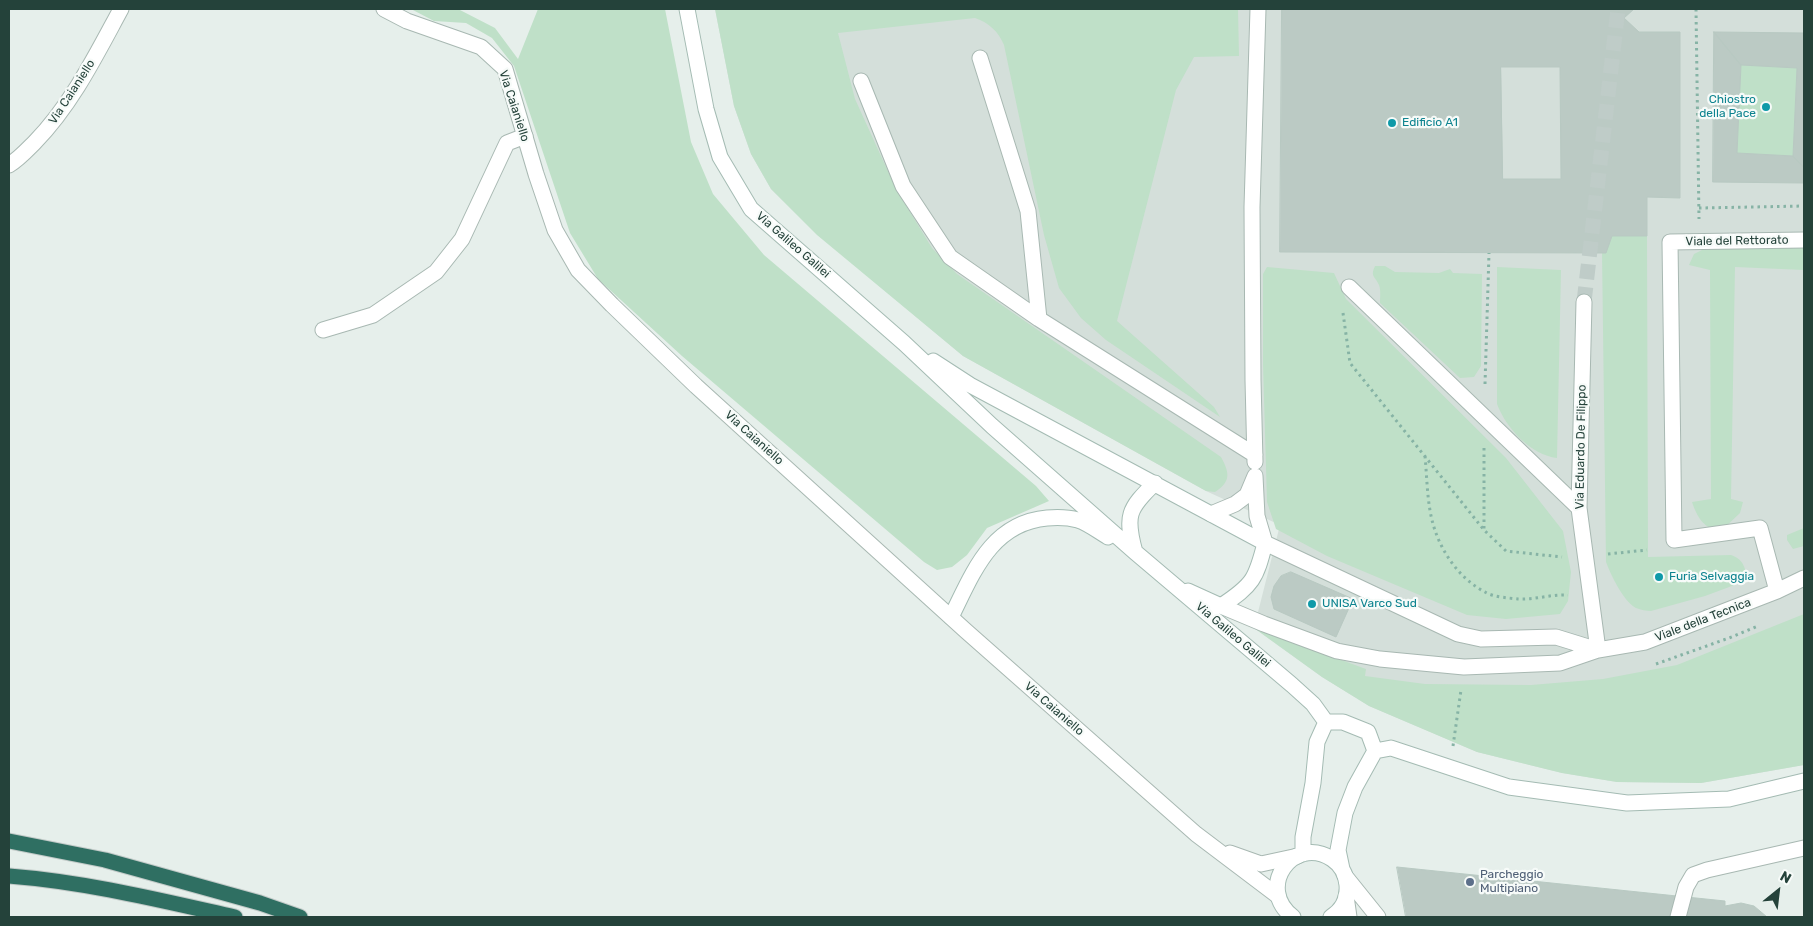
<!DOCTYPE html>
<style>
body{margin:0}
#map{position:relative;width:1813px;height:926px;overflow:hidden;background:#e6efeb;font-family:Rubik,sans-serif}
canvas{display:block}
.frame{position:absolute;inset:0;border:10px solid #24423a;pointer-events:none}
.north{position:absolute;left:1753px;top:866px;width:50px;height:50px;-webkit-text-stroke:4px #f7fbf9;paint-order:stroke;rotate:29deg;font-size:14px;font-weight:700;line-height:20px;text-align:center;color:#24423a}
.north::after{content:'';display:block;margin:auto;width:18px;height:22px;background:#24423a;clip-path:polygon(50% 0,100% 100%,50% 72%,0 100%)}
</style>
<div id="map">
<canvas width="1813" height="926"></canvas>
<div class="frame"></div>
<div class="north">N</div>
</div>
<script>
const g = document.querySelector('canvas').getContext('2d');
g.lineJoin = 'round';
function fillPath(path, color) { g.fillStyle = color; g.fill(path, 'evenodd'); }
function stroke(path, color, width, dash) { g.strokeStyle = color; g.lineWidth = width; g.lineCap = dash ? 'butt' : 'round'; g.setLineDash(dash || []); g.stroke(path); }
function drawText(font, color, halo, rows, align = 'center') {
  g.font = font + ' Rubik,sans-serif'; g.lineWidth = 4.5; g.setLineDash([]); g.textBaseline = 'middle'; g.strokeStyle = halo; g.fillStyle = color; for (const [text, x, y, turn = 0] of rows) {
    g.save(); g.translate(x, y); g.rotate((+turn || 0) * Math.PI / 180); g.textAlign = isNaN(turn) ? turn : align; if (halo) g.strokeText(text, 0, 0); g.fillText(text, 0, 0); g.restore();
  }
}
const built = new Path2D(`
 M715,9h1089v756l-103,18 -84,-1 -55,-9 -85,-21 -108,-46 -47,-29 -68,-49 26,-103 -74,-34 -243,-135 -145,-121 -47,-46 -20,-35 -17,-48z`);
const green = new Path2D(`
 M411,9h47l37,19 23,31 20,-50h127l26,133 22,52 51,61 272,231 13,15 -62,27 -20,27 -15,12 -15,3 -13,-8 -242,-206 -84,-77 -28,-46 -56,-167 -22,-28 -26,-15 -32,-2z
 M715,9h523l1,47 -45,1 -18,33 -59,231 97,86 6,10 -114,-77 -25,-22 -22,-30 -15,-53 -40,-190c-6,-14 -15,-22 -29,-27l-137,15 17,66 41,90 36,59 25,26 264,183c8,15 11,24 -6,35l-9,-1 -243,-135 -146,-121 -46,-46 -20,-35 -17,-48z
 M1741,65l56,3 -4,88 -56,-3z
 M1612,236h35l1,321 83,-2c9,3 13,8 15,18l-6,10 -35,13 -54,15c-5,0 -10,-1 -15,-3 -13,-7 -25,-33 -30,-46l-4,-310z
 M1708,247l96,1v22l-69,-3 -4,232 12,3 -3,11 -19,18c-17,-2 -24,-14 -29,-29l19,-3 -1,-229 -21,-5 5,-11z
 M1375,266h10l10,6 44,1 11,-4 3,4 29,1 -1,92 -7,11 -14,1 -80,-75c0,-5 1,-13 -1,-18 -4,-9 -9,-8 -4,-19z
 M1267,267l67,6 12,26 160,159 57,73 8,41 -3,29 -8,13 -54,5 -39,-4 -140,-59 -51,-27 -9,-27 -4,-138v-90z
 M1497,267l64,3 -4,188c-26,-3 -51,-30 -60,-54z
 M1804,528v18l-11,3 -6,-9v-5z
 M1804,614v151l-103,18 -84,-1 -55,-9 -85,-21 -108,-46 -47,-29 -68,-49 112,41 -1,7 60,8 106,1 72,-6 74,-14z`);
const building = new Path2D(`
 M1282,9h352l-10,9 15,14h41v166l-33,-1v39h-35l-6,17 -326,-1zM1501,67h59l1,112h-58z
 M1714,32l90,1v135l-11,-12 4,-88 -56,-3z
 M1714,32l27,33 -4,88 56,3 11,12v15l-91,-1z
 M1291,572l62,27 -17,38 -62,-28 -3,-12 3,-11 7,-10z
 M1397,867l328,34v5l16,-3 13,3 13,11h-361z`);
const streetTunnel = new Path2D(`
 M1584,302l34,-293`);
const path = new Path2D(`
 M1696,9l3,210
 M1699,208l105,-2
 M1343,313l7,50 134,167 22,21 56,6
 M1485,384l4,-131
 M1484,448v81
 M1425,456c2,21 2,44 7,64 7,29 26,58 53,72 8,5 24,6 33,7 17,1 33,-5 50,-4
 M1608,554l39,-4
 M1656,664l73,-26 29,-12
 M1453,746l8,-56`);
const lane = new Path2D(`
 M323,330l50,-15 63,-43 26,-33 45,-96 18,-7
 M1345,876l33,41
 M1346,896l3,21
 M1678,917l8,-30 7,-12 14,-5 97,-22`);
const street = new Path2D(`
 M384,9l23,12 74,26 24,22 31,105 19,56 23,40 34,35 84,81 270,245 230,203 82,62
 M980,58l48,153 11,108
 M861,81l42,105 47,71 89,62 216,136
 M9,165c10,-6 18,-15 26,-23 37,-38 61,-87 86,-133
 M1349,287l230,221
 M1584,302l-5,206 19,142
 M1255,462l-2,-82 -1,-173 6,-198
 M1211,514l24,-10 12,-9 8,-19 2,40 8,27 193,91 23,5 75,-2 42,13
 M1777,591l-17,-63 -86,12 -4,-298 134,-2
 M1221,606l43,18 73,27 43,8 84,8 96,-4 38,-13 47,-8 132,-51 27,-13
 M1230,853l31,11 37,-8`);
const secondary = new Path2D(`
 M687,9l19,100 14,48 31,52 153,134 88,83 143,126 157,133 21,19 13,18
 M933,361l37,24 295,158c-9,36 -12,42 -44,63l-33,-15
 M1135,552c-10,-36 -7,-43 20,-69
 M951,617c22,-44 40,-94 96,-99 11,-1 20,-1 31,2 10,3 20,11 30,17
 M1375,751l16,-3 118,39 118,16 102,-4 75,-18
 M1303,854v-17l10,-54 4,-41 9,-20h17l25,10 7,19 -20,36 -10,26 -7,37 4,19
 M1293,917c-38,-29 0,-83 39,-58 9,6 14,15 15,26 1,13 -5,25 -16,32`);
const highway = new Path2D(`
 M9,841l96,19 155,43 40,14
 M9,876c77,6 150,24 226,41`);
const markers = [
 [1766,107,5,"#0f9aa8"],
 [1392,123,5,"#0f9aa8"],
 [1659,577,5,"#0f9aa8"],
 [1312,604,5,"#0f9aa8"],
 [1470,882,5,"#5c6f8a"]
];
const streetNames = [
 ["Via Caianiello",72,92,-57],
 ["Via Caianiello",514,106,72],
 ["Viale del Rettorato",1737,241,-1],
 ["Via Galileo Galilei",793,245,41],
 ["Via Caianiello",754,438,42],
 ["Via Eduardo De Filippo",1581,447,-89],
 ["Viale della Tecnica",1703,620,-21],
 ["Via Galileo Galilei",1233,635,40],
 ["Via Caianiello",1054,709,41]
];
const cultureNames = [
 ["Chiostro",1756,100,"right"],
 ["della Pace",1756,114,"right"],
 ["Edificio A1",1402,123],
 ["Furia Selvaggia",1669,577],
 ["UNISA Varco Sud",1322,604]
];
const serviceNames = [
 ["Parcheggio",1480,875],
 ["Multipiano",1480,889]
];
fillPath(built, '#d4dfda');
fillPath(green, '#bfe0c8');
fillPath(building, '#bbcac4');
stroke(building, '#b8c9c2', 1);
stroke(streetTunnel, '#bfccc8', 15, [15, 8]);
stroke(lane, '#a8b8b2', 17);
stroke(street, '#a8b8b2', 17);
stroke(secondary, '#a4bbb3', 17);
stroke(highway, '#c2cac8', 17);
stroke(path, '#86b3a5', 3, [2.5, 4]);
stroke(lane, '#fff', 15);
stroke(street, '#fff', 15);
stroke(secondary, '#fff', 15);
stroke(highway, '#2f6f62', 15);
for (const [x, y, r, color] of markers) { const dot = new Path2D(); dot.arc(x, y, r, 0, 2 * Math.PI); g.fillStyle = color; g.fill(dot); stroke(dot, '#f7fbf9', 2); }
drawText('12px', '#24423a', '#f7fbf9', streetNames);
drawText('12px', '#0d838f', '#f7fbf9', cultureNames, 'left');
drawText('12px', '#4e5e75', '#f7fbf9', serviceNames, 'left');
</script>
